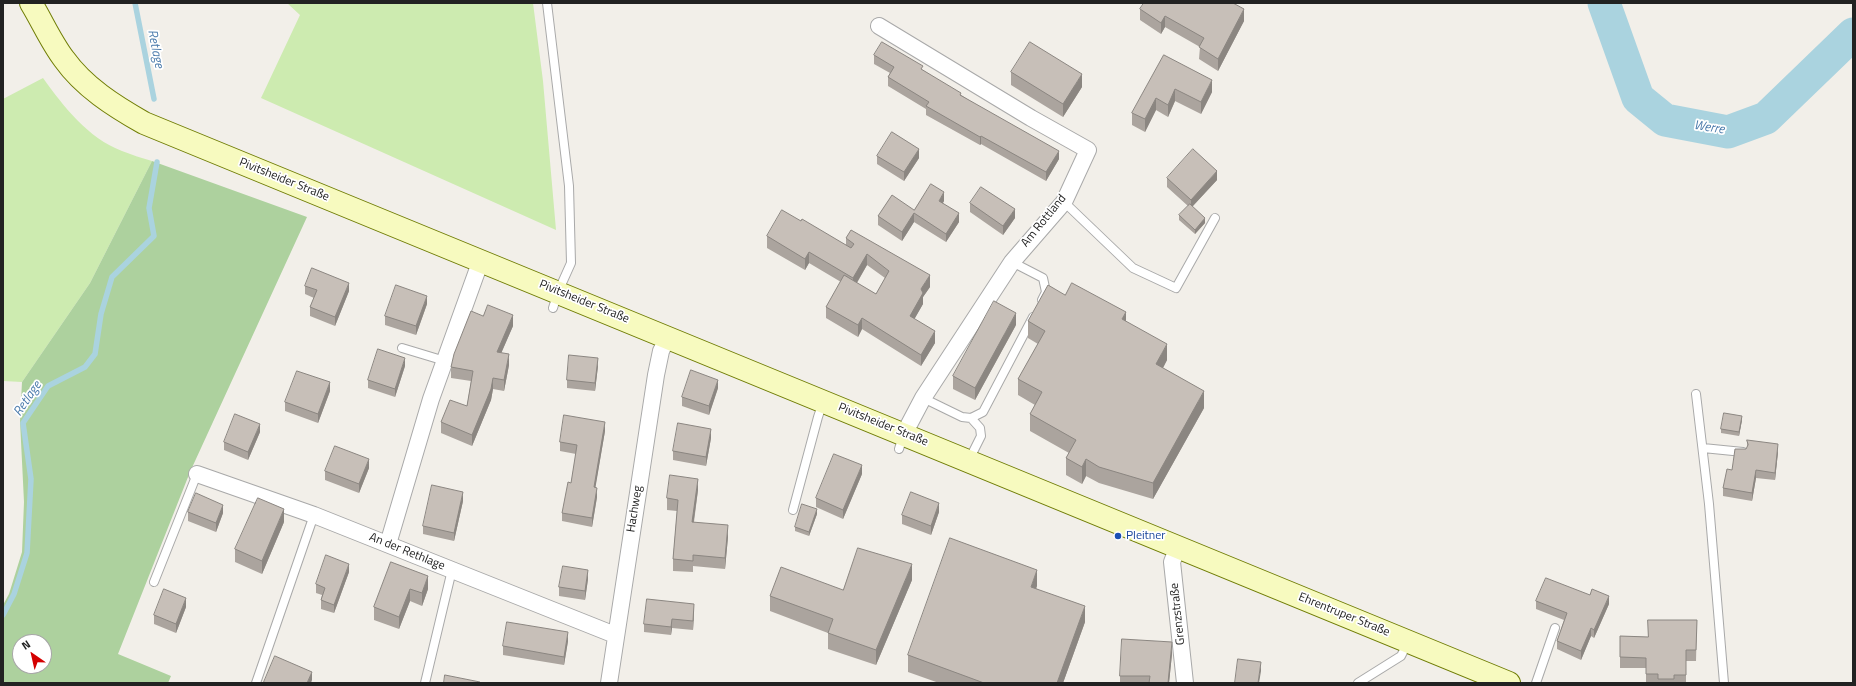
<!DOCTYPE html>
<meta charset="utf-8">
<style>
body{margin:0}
#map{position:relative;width:1856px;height:686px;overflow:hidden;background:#f2efe9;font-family:"Titillium Web",sans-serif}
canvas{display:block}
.frame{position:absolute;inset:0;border:4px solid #222;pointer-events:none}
.north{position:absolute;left:12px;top:634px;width:40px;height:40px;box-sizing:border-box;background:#fff;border:1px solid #a7a7a7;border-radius:50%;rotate:326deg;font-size:11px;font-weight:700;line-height:16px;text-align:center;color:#222}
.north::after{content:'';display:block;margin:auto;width:14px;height:18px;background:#d40000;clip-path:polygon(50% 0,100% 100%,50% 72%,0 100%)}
</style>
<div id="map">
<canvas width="1856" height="686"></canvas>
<div class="frame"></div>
<div class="north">N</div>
</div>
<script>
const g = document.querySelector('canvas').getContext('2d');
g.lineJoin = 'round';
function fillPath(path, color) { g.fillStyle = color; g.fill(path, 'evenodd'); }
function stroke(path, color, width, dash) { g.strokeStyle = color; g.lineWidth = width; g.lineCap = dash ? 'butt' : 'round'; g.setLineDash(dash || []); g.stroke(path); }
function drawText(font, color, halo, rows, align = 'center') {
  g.font = font + ' "Titillium Web",sans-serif'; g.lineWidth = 3.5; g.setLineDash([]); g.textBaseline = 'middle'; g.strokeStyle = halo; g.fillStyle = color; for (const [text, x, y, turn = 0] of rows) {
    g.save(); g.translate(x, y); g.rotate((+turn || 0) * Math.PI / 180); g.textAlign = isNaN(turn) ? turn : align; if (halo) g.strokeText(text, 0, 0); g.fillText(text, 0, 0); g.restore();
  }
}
const grass = new Path2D(`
 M287,3h246l10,78 13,149 -295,-132 39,-83z
 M43,78c21,29 45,60 79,73 10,4 20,7 30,10l-62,122 -68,99 -19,-1v-282z`);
const forest = new Path2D(`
 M152,161l155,56 -117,255 -72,182 53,22 -3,7h-165v-78l6,-11 13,-42 2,-50 -4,-81 2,-39 68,-99zM20,642h24v24h-24z`);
const stream = new Path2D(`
 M135,3l19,96
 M3,615l11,-21 13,-41 4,-74 -8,-56 25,-37 37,-19 10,-13 6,-40 11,-37 42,-41 -5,-28 8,-46`);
const river = new Path2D(`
 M1604,3l34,95 27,22 63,12 38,-14 87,-84`);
const lane = new Path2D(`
 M547,3l22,183 2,77 -13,29 -5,16
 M1064,202l69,66 43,20 39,-70
 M1012,262l31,16 3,14 -4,8
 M402,348l43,13
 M1696,394l13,110 15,179
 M923,398l39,19 9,1 12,-6 50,-95
 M1703,448l40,4
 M899,449l4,-13
 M969,460l12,-24 -1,-8 -9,-10
 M793,510l25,-93 5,-15
 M154,582l43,-108
 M256,683l58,-168
 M425,683l27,-113
 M1358,683l43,-27 7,-14
 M1536,683l19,-55`);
const street = new Path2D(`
 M879,26l152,92 57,32 -24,52 -52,60 -89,136 -19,36
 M197,474l117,41 301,120
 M388,544l43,-145 50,-139
 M1178,547l-6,15 13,121
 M609,683l47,-308 5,-24 7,-14`);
const secondary = new Path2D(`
 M31,3c11,18 20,39 33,56 20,28 50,47 80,64l1365,560`);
const wall = new Path2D(`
 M1140,9l104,12 -26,50 -19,-12 1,-12 -35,-20 -4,7 -21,-14z
 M874,55l49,15 136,89 -13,22 -65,-37 -1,1 -54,-30v-6l-38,-23v-9l2,-4 -16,-9z
 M1164,55l48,37 -11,22 -26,-13 -7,16 -12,-7 -11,22 -13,-7v-12z
 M1011,72l71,15 -19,30 -52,-32z
 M877,156l42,2 -15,23 -27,-17z
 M1167,178l50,2 -25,27 13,16 -10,11 -16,-14v-5l9,-9 -21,-19z
 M944,201l-1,2 16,19 -13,20 -32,-20 -12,19 -24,-16v-9l36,-6z
 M970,203l45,15 -12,17 -33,-23z
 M801,221l45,24v-7l84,49 -7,10v7l-9,15 21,24 -14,23 -59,-37 -4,8 -32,-19v-11l15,-25 -32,-19 -4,7 -38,-22v-12zM867,265l18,13 -9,16 -19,-11z
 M305,286l44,5 -14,35 -25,-10v-9l4,-9 -9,-4z
 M1065,295l61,26 41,39 -4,8 41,40 -51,91 -54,-16 -13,-7 -4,8 -16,-9v-17l3,-5 -39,-22v-17l5,-9 -17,-10v-16l20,-35 -10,-6v-17z
 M427,304l-11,31 -31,-10v-9z
 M483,316l30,10 -12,27 8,12 -5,26 -11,-2 -2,11 -19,46 -31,-13v-11l26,-16 4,-25 -20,-3v-11z
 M1016,325l-41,75 -22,-11v-13z
 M405,366l-10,31 -27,-9v-8z
 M598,366l-3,25 -28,-3v-8z
 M718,388l-9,27 -27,-9v-9z
 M330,391l-12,32 -33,-12v-9z
 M1742,420l-3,16 -18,-3v-4z
 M605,431l-10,57 2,9 -5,30 -30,-6v-8l9,-30 5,-29 -16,-3v-9z
 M260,432l-12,28 -24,-10v-8z
 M711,438l-5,28 -33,-6v-9z
 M1747,440l31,12 -3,28 -19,-2 -4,23 -29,-5v-8l9,-18 15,-22z
 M369,468l-10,25 -34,-13v-9z
 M862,474l-19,45 -27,-12v-9z
 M698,490l-4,32 34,15 -3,32 -32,-3v6l-20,-1v-12l4,-48 -10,-1v-12z
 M463,501l-9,40 -31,-7v-8z
 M188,512l35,1 -7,19 -28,-11z
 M939,512l-8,23 -29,-11v-9z
 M817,514l-8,22 -14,-5v-4z
 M284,522l-22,52 -27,-12v-13z
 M391,562l37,27 -6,17 -12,-5 -11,28 -25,-9v-13z
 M349,572l-15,41 -13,-4v-9l1,-5 -6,-2v-9z
 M588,579l-3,21 -26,-4v-9z
 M912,580l-36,85 -48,-16v-16l-58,-22v-15l73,-6z
 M1037,586l-1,2 49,34 -22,61h-124l-31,-11v-17z
 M1536,601l73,3 -15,34 -3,-2 -10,24 -24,-11v-8l7,-21 -28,-11z
 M186,607l-10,26 -22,-9v-9z
 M694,613l-1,17 -21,-2 -1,7 -27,-3v-8z
 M1697,620l-1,41h-10v22h-40v-15h-26v-32l28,1z
 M568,641l-4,24 -61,-10v-9z
 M1172,654l-3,29h-49v-7z`);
const shadedWall = new Path2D(`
 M1244,9v12l-26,50v-12z
 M1165,16v11l-4,7v-11z
 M1082,74v13l-19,30v-13z
 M1212,80v12l-11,22v-12z
 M1175,89v12l-7,16v-12z
 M1156,98v12l-11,22v-13z
 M981,136v8l-1,1v-8z
 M919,149v9l-15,23v-9z
 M1059,151v8l-13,22v-9z
 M1217,171v9l-26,28v-8z
 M944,192v9l-5,8v-8z
 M1015,209v9l-12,17v-9z
 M914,213v9l-12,19v-9z
 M959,213v9l-13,20v-8z
 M1205,218v5l-10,11v-4z
 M809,252v11l-4,7v-11z
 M867,254v11l-14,24v-11z
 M930,275v12l-7,10v7l-13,23v-11l11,-27z
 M349,283v8l-14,35v-9z
 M427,296v8l-11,31v-9z
 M1126,312v17l-4,-10z
 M1016,313v12l-41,75v-12z
 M513,315v11l-16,37v-11z
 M862,318v11l-4,8v-12z
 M935,331v12l-14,23v-11z
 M1167,344v16l-11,21v-17z
 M509,354v11l-5,26v-11z
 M405,358v8l-10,31v-8z
 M598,358v8l-3,25v-8z
 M493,378v11l-2,11 -19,46v-11z
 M718,380v8l-9,27v-9z
 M330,382v9l-12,32v-9z
 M1204,391v17l-51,91v-16z
 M1742,416v4l-3,16v-4z
 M605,422v9l-11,65v-9z
 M260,424v8l-12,28v-8z
 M711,429v9l-5,28v-9z
 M1778,444v8l-3,28v-7z
 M369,459v9l-10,25v-9z
 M1086,459v17l-4,8v-17z
 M862,465v9l-19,45v-9z
 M1756,470v8l-4,23v-8z
 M698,479v11l-6,43v-11z
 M597,488v9l-5,30v-9z
 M463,492v9l-9,40v-8z
 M939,503v9l-8,23v-9z
 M223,505v8l-7,19v-9z
 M284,509v13l-22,52v-13z
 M817,509v5l-8,22v-4z
 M728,525v12l-3,32v-11z
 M349,564v8l-15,41v-8z
 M912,564v16l-36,85v-15z
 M588,570v9l-3,21v-9z
 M1037,570v16l-6,17v-16z
 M428,576v13l-6,17v-13z
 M410,589v12l-11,28v-12z
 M1609,596v8l-15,34v-8z
 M186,598v9l-10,26v-9z
 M694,604v9l-1,17v-9z
 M1085,606v16l-22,61h-6z
 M672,619v9l-1,7v-8z
 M1591,628v8l-10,24v-9z
 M568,632v9l-4,24v-8z
 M1172,642v12l-3,29h-1z
 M1261,662v9l-2,12h-1z
 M312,672v8l-1,3h-4z`);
const building = new Path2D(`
 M1144,3h89l11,6 -26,50 -19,-12 5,-9 -39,-22 -4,7 -21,-14z
 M882,42l41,24 -2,3 40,24 -1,2 99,56 -13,21 -65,-36 -1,1 -54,-31 3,-4 -41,-25 6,-10 -20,-12z
 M1030,42l52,32 -19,30 -52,-32z
 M1164,55l48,25 -11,22 -26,-13 -7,16 -12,-7 -11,21 -13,-6z
 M892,132l27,17 -15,23 -27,-16z
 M1193,149l24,22 -26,29 -24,-22z
 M931,184l13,8 -5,9 20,12 -13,21 -32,-21 -12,19 -24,-16 14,-21 22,15z
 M981,187l34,22 -12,17 -33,-23z
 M1190,204l15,14 -10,12 -16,-15z
 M782,210l19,11 1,-2 49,29 3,-4 -8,-6 5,-8 79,45 -9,14 2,4 -13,23 25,15 -14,24 -59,-37 -4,7 -32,-18 18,-32 32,19 13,-23 -22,-17 -14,24 -44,-26 -4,7 -38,-23z
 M312,268l37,15 -14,34 -25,-10 7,-17 -12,-4z
 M1072,283l54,29 -4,7 45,25 -11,20 48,27 -51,92 -54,-16 -13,-8 -4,8 -16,-9 10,-18 -46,-26 12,-22 -24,-13 27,-48 -17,-10 20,-36 17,10z
 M396,285l31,11 -11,30 -31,-10z
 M994,301l22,12 -41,75 -22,-12z
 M488,305l25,10 -16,37 12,2 -5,26 -11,-2 -2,11 -19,46 -31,-13 9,-22 17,6 6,-35 -22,-4 3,-13 17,-43 12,5z
 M378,349l27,9 -10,31 -27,-9z
 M569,355l29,3 -3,25 -28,-3z
 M691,370l27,10 -9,26 -27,-9z
 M297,371l33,11 -12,32 -33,-12z
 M1724,413l18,3 -3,16 -18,-3z
 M235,414l25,10 -12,28 -24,-10z
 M564,415l41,7 -11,65 3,1 -5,30 -30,-5 6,-31 3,1 6,-38 -17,-3z
 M678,423l33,6 -5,28 -33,-6z
 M1747,440l31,4 -3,29 -19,-3 -4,23 -29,-5 4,-19 5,1 3,-21h11l2,-4z
 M335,446l34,13 -10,25 -34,-13z
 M834,454l28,11 -19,45 -27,-12z
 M670,475l28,4 -6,43 36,3 -3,33 -32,-3v6l-20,-2 5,-59 -11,-2z
 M432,485l31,7 -9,41 -31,-7z
 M911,492l28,11 -8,23 -29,-11z
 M196,493l27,12 -7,18 -28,-11z
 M258,498l26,11 -22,52 -27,-12z
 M802,504l15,5 -8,23 -14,-5z
 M950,538l87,32 -6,17 54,19 -28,77h-73l-76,-28z
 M858,548l54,16 -36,86 -48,-17 5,-14 -63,-23 11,-29 62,23z
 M326,555l23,9 -15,41 -13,-5 4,-12 -9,-4z
 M391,562l37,14 -6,17 -12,-4 -11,28 -25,-10z
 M563,566l25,4 -3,21 -26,-4z
 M1546,578l44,17 2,-6 17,7 -15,34 -3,-2 -10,23 -24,-10 10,-28 -31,-12z
 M164,589l22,9 -10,26 -22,-9z
 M647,599l47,5 -1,17 -21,-2 -1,8 -27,-3z
 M1648,620h49l-1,30h-10v25h-12v4h-16v-5h-12v-16l-26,-1v-21l28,1z
 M507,622l61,10 -4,25 -61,-11z
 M1122,639l50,3 -4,41h-19l1,-7h-30z
 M275,656l37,16 -5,11h-41l-2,-1z
 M1238,659l23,3 -3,21h-23z
 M445,675l35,7v1h-36z`);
const markers = [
 [1118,536,4,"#1a4fb4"]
];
const streetNames = [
 ["Pivitsheider Straße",284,180,22],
 ["Am Rottland",1044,221,-51],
 ["Pivitsheider Straße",584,302,22],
 ["Pivitsheider Straße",883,425,22],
 ["Hachweg",635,509,-81],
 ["An der Rethlage",407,552,22],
 ["Grenzstraße",1178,614,-96],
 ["Ehrentruper Straße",1344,615,22]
];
const transitNames = [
 ["Pleitner",1126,536]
];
const waterNames = [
 ["Retlage",155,49,79],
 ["Werre",1709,128,9],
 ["Retlage",28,399,-56]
];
fillPath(grass, '#cdebb0');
fillPath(forest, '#add19e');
stroke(stream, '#aad3df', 5.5);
stroke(river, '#aad3df', 33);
stroke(lane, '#a9a9a9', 10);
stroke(street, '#a9a9a9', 18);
stroke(secondary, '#707d05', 24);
stroke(lane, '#fff', 8);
stroke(street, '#fff', 16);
stroke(secondary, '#f7fabf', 22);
fillPath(wall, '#aba49e');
fillPath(shadedWall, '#8b8681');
fillPath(building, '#c7bfb8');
stroke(building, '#8b8681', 1);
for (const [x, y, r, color] of markers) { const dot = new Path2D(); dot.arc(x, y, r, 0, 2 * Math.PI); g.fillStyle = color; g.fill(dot); stroke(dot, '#fff', 1.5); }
drawText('12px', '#222', '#fff', streetNames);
drawText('12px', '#164399', '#fff', transitNames, 'left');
drawText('italic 13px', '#4a7aab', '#fff', waterNames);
</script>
